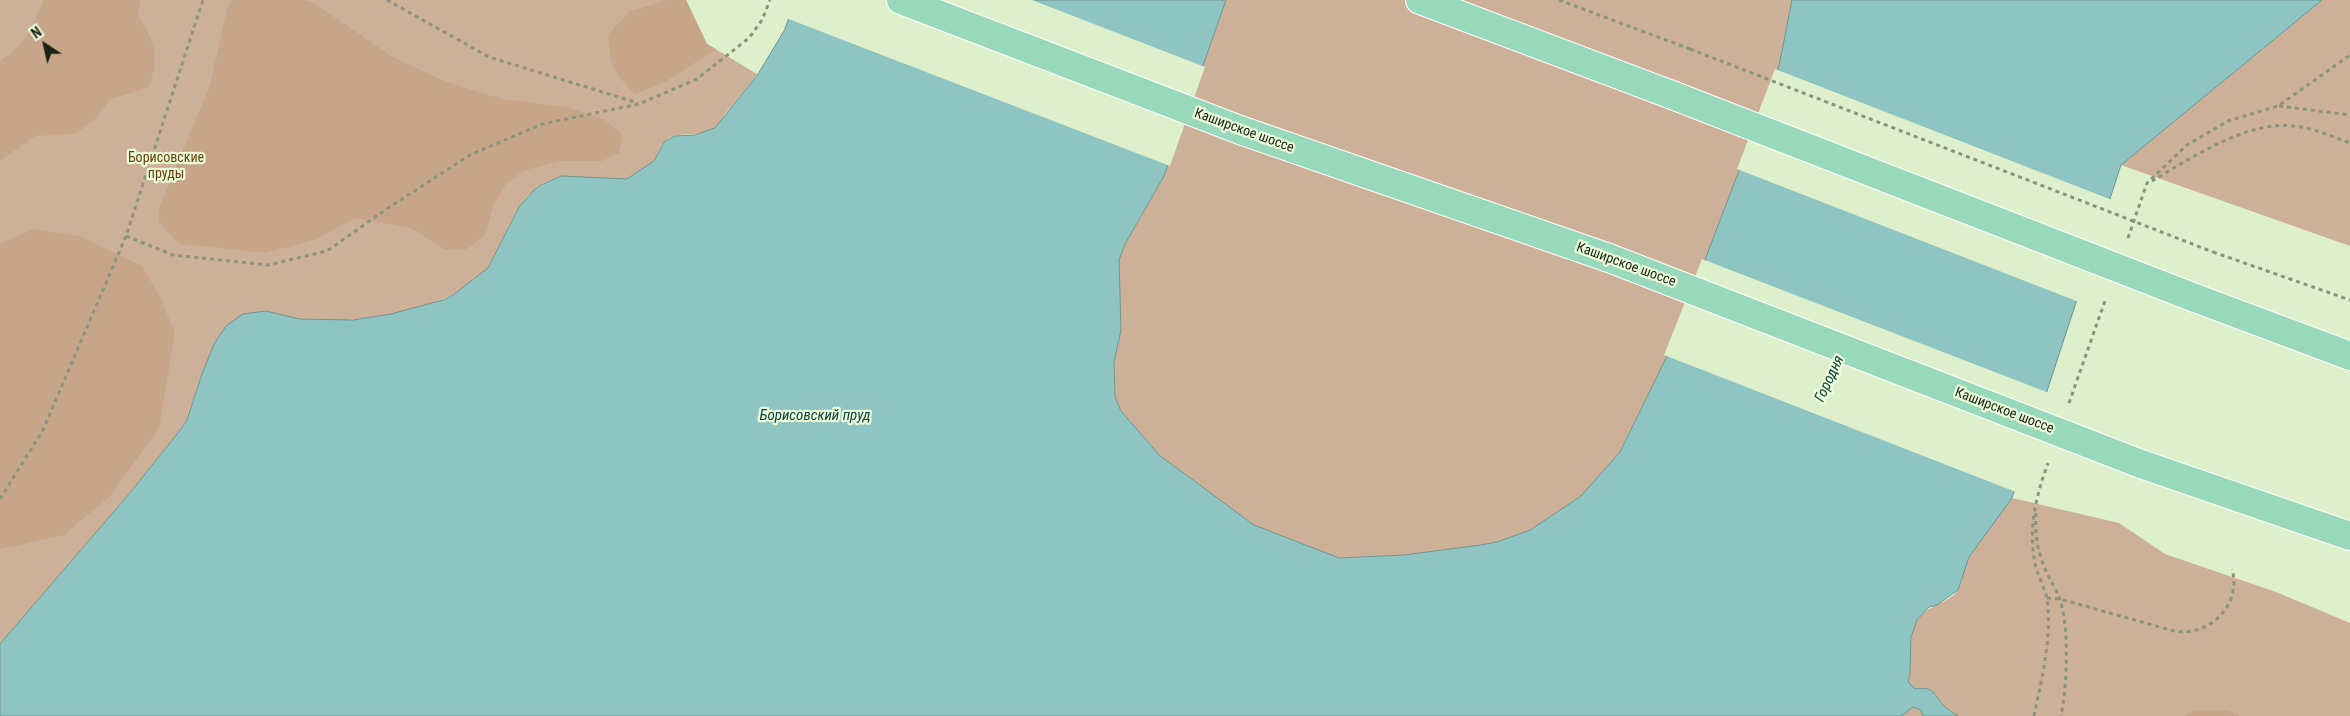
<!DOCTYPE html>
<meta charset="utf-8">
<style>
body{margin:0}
#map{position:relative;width:2350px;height:716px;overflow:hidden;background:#deefcc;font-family:"Roboto Condensed",sans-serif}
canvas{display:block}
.north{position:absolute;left:20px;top:20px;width:50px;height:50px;-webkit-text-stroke:4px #ebfcd9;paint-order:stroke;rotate:325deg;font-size:14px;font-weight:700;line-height:20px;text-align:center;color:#1b2115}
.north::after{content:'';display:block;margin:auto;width:18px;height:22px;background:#1b2115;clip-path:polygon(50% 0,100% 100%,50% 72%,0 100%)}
</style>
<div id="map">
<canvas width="2350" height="716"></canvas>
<div class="north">N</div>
</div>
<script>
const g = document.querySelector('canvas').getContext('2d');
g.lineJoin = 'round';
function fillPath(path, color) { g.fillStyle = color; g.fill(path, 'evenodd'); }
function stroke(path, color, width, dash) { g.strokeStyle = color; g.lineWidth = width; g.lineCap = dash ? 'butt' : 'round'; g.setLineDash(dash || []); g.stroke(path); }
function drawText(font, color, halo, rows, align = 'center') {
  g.font = font + ' "Roboto Condensed",sans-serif'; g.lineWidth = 4.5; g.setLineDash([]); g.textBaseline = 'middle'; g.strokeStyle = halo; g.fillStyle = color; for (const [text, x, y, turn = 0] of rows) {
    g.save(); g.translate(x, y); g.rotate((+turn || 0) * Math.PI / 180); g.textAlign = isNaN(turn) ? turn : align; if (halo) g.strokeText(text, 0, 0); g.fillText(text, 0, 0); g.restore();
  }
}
const green = new Path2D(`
 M0,0h686l21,44 50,30c-11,14 -22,28 -33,41 -2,4 -5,10 -8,13 -14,11 -38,1 -51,13 -5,5 -6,14 -11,20 -5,6 -20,17 -28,18 -27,5 -56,-10 -82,4 -31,17 -37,55 -55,83 -30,46 -152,62 -202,52 -7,-2 -14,-5 -21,-7l-64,63 -15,46 -6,9 -52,65 -129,150z
 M1226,0h566l-13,66 -107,280 -52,106 -39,44 -51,34 -33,12 -16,3 -77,10 -65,3 -85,-33 -95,-70 -38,-44 -6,-14 -1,-34 7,-33 -2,-70 6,-16 39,-68z
 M2322,0h28v246l-229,-81z
 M2012,498l107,25 46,31 111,38 74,31v93h-392c-4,-3 -10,-6 -14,-10 -11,-12 -9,-20 -29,-17l-7,-7c5,-20 -1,-41 8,-60 10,-18 32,-17 42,-32 6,-10 5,-23 10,-33 10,-18 31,-42 44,-59z
 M1913,707l8,3 2,6h-22z`);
const forest = new Path2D(`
 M43,0h98l-3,15c17,29 22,40 11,72l-40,13 -13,18 -21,16 -40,2 -35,25v-100c25,-17 34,-33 43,-61z
 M232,0h72l9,3 80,54 51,24 58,18 64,8 37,12 20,16 -4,18 -17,8h-41l-36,9 -19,14 -13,22 -7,28 -19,15 -22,1 -34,-22 -55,-10 -40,21 -50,14 -85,-9 -15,-12 -7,-11v-13l51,-123 17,-76z
 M667,0h19l21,44 9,5 -51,33 -30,12c-23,-24 -24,-27 -27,-59l21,-23z
 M33,229l47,7 62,30 18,31 15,36 -16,95 -49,68 -46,39 -64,14v-305z
 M2193,710l35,1 12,5h-56z`);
const water = new Path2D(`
 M796,0h430l-62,176 -39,68 -6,16 2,70 -7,33 1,34 6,14 38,44 95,70 85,33 65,-3 77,-10 16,-3 33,-12 51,-34 39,-44 52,-106 107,-280 13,-66h530l-201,165 -109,333 -43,59 -11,33 -21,15 -8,2 -12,13 -6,17 -1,36 -2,9 7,7c20,-3 18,5 29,17 4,4 10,7 14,10h-35l-2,-6 -8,-3 -12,9h-1901v-72l129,-150 52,-65 6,-9 15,-46 12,-30 12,-18 17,-12 23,-3 33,8 54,1 38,-6 52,-14 10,-5 35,-27 31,-61 14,-16 8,-6 20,-9 66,3 27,-18 11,-20 10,-5 20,-1 20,-7 43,-54 26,-43z`);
const pier = new Path2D(`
 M793,0h239l173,67 -35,99 -384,-148z
 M1775,69l337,131 -33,102 -342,-133z
 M1702,259l347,134 -33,99 -352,-137z`);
const path = new Path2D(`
 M387,0l102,57 149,46
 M1559,0l131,49
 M2279,106l71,9
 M2152,181c39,-23 96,-61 142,-55 19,2 39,11 56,17
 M126,236l47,19 95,10 59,-14 61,-43 82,-53 72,-31 97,-20 58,-25 52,-41 13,-18 8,-20
 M2128,238l19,-55 40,-38 41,-24 50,-15 72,-51
 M2213,252l137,48
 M2069,403l37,-105
 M0,499l43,-69 83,-194 77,-236
 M2036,513c-1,18 1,37 8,53 4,11 11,21 15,31 11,29 8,89 2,119
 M2047,598l13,1 114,32c36,6 68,-26 58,-62
 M2034,716c8,-39 18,-77 13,-117 -2,-12 -10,-24 -12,-36 -7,-36 1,-67 13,-100`);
const primary = new Path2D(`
 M901,0l339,130 369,128
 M1420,0l252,95
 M2195,298l155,58
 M2141,464l209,72`);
const pathBridge = new Path2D(`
 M1690,49l523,203`);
const primaryBridge = new Path2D(`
 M1672,95l523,203
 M1609,258l532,206`);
const streetNames = [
 ["Каширское шоссе",1244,131,20],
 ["Каширское шоссе",1626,265,20],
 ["Каширское шоссе",2004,411,21]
];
const parkNames = [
 ["Борисовские",166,158],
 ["пруды",166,174]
];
const waterNames = [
 ["Городня",1830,379,-65],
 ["Борисовский пруд",815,416]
];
fillPath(green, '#cdb098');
fillPath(forest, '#c7a588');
fillPath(water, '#8ec5c3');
stroke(water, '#6c948f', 1);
fillPath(pier, '#deefcc');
stroke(primary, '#fff', 30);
stroke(path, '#88947b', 3, [4, 4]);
stroke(primary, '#98d9bc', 28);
stroke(primaryBridge, '#fff', 30, []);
stroke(pathBridge, '#88947b', 3, [4, 4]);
stroke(primaryBridge, '#98d9bc', 28);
drawText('14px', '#1b2115', '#ebfcd9', streetNames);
drawText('14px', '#6b3e0c', '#ebfcd9', parkNames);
drawText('italic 15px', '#0e4141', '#ebfcd9', waterNames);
</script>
